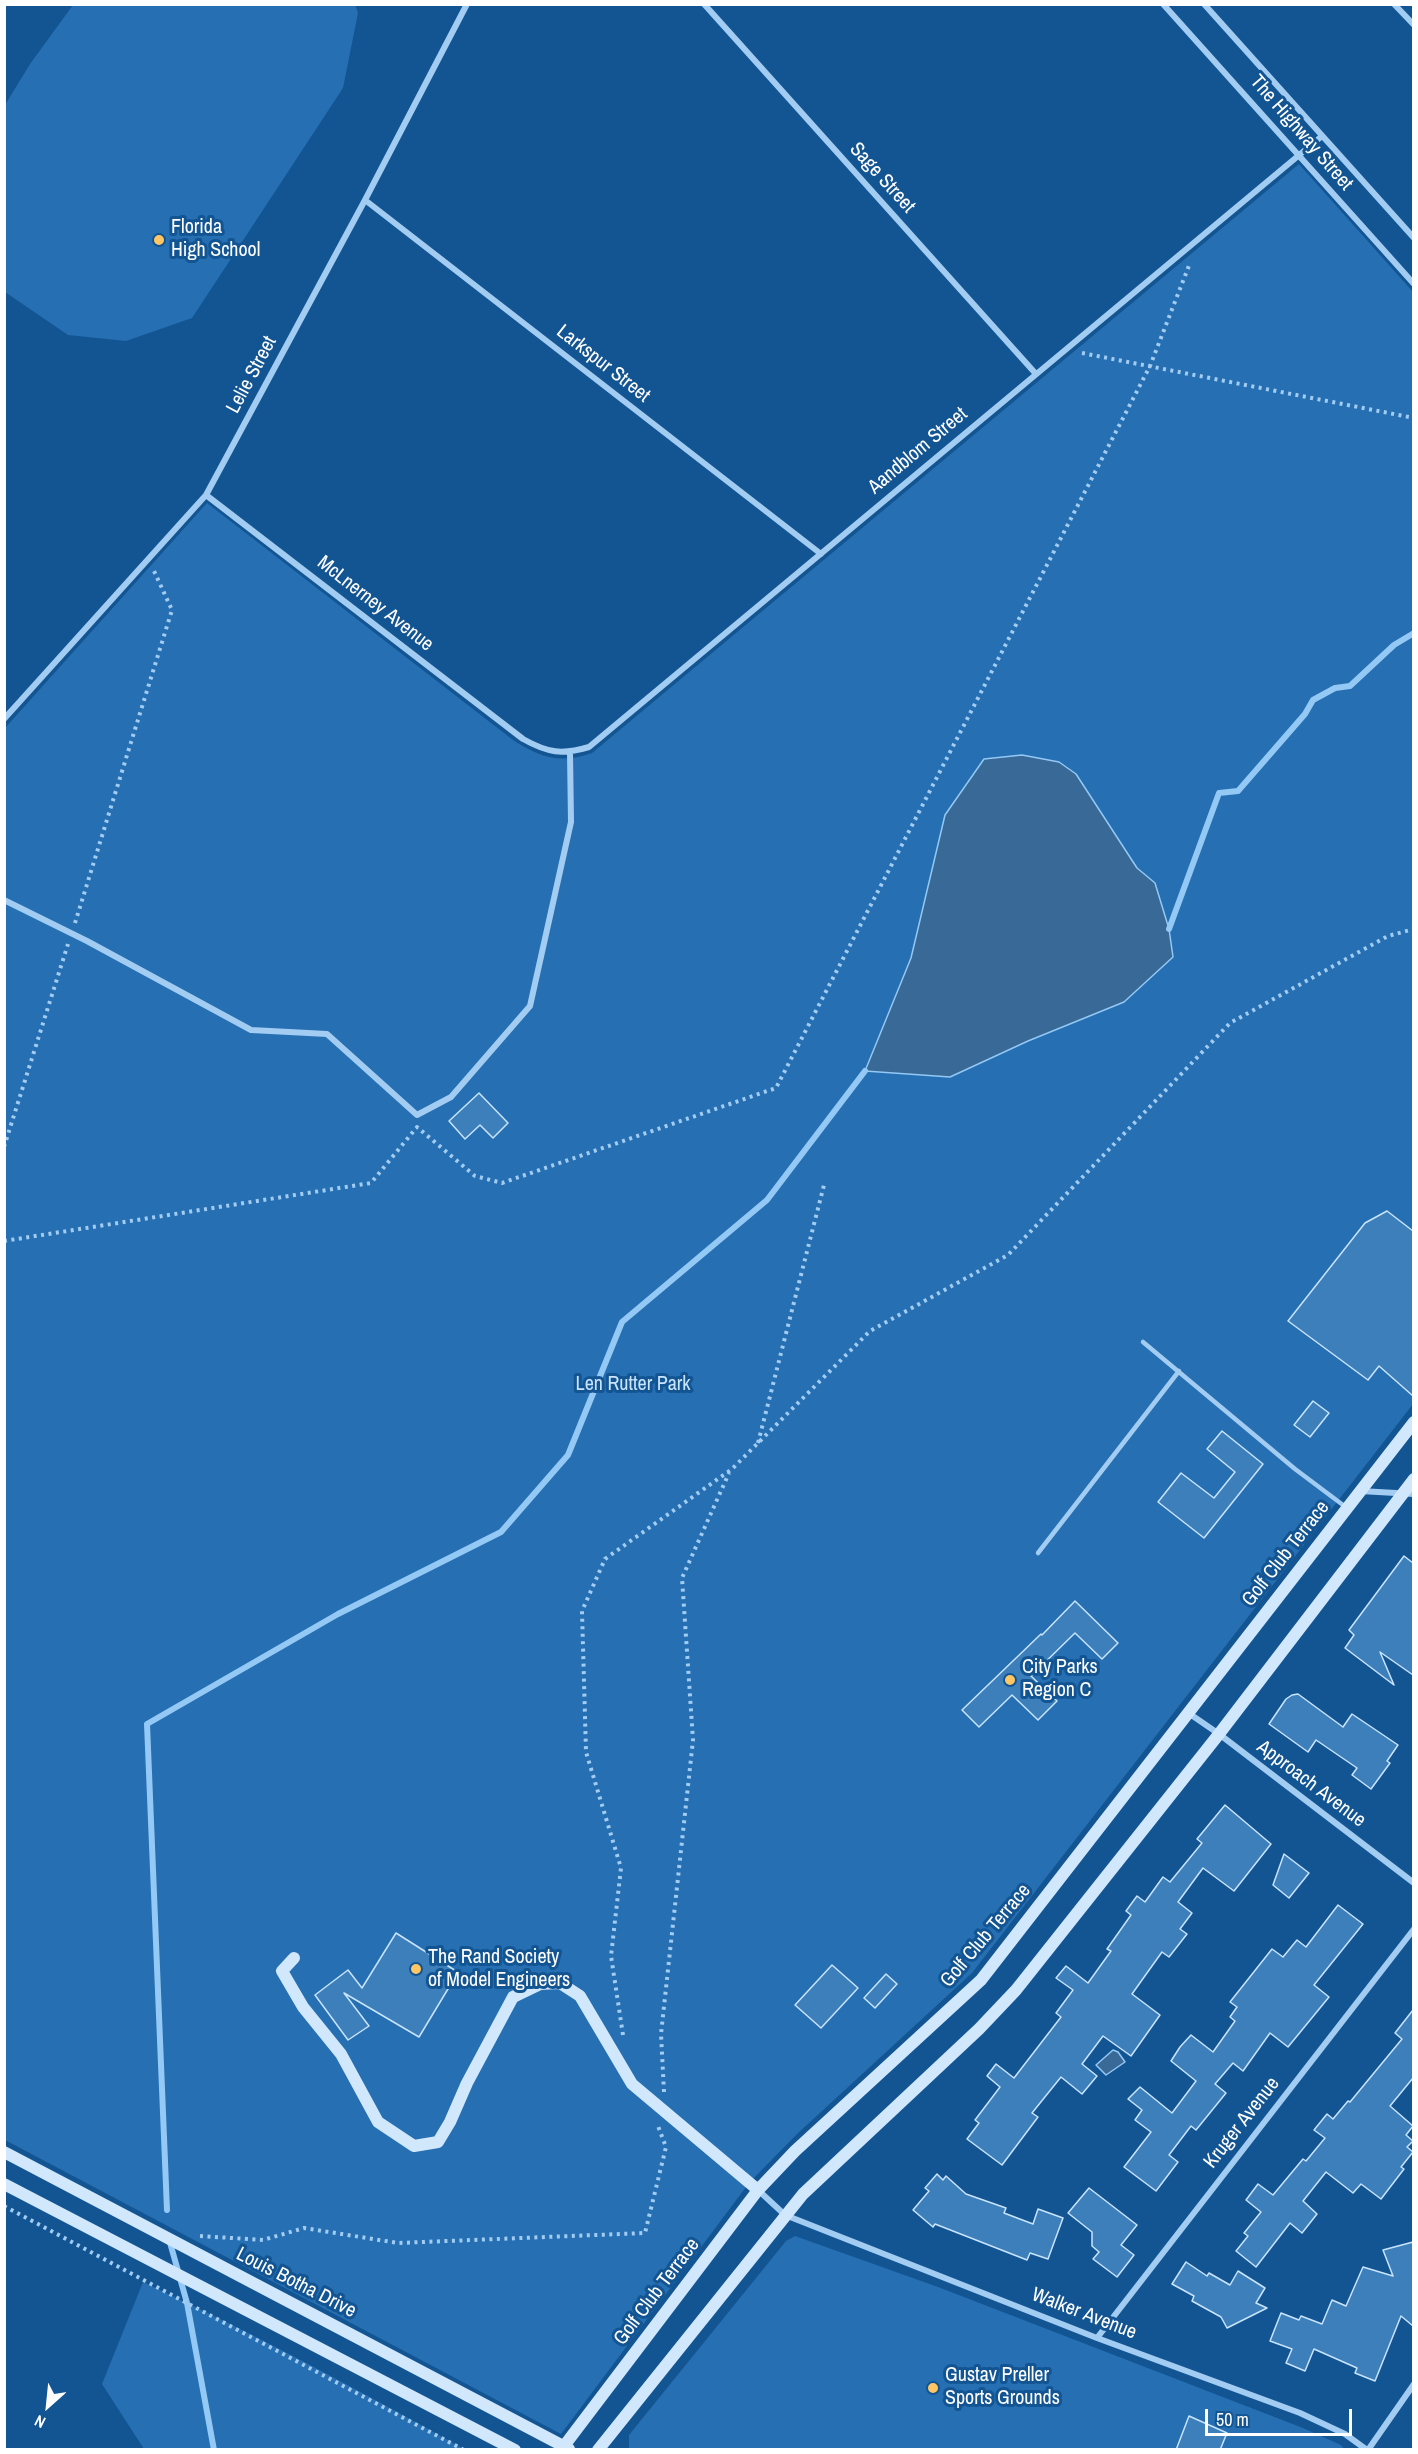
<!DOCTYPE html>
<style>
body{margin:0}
#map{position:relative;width:1418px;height:2454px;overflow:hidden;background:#135593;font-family:"Archivo Narrow",sans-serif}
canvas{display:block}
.frame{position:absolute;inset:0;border:6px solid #fff;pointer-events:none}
.north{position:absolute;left:18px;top:2376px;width:60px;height:60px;-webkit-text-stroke:4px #135593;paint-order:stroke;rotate:207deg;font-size:16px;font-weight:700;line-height:24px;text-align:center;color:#fff}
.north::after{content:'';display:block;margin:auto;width:21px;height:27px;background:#fff;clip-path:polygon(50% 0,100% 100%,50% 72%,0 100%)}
.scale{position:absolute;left:1205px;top:2409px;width:147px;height:27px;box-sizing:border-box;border:3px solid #fff;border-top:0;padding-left:8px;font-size:18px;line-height:21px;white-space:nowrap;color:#fff;-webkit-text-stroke:4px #135593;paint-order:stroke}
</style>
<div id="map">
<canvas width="1418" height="2454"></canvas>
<div class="frame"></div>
<div class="north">N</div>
<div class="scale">50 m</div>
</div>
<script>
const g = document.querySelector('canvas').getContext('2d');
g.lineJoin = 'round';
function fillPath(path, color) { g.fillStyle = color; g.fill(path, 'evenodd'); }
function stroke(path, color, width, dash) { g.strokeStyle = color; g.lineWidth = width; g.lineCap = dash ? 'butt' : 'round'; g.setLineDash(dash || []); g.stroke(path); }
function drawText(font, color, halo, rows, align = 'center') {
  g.font = font + ' "Archivo Narrow",sans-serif'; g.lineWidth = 6; g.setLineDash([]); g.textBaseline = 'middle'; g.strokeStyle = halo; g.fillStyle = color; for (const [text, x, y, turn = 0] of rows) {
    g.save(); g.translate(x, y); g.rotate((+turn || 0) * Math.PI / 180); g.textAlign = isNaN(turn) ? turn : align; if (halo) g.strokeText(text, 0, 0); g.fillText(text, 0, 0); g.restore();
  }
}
const green = new Path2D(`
 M355,4l3,9 -15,75 -151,230 -66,23 -58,-6 -63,-43v-187l25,-41 43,-59z
 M1299,164l114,128v1112l-441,569 -175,161 -48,49 -188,251 -556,-294v-1412l202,-225 306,237c28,18 47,24 79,13z
 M795,2236l143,51 365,141 38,17 3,4 -715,1v-15l157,-194z
 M143,2282c110,51 216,108 321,167h-320l-42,-65z`);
const water = new Path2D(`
 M1022,755l37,7 17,12 61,94 18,15 14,46 4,28 -49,45 -96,39 -78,36 -85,-6 46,-113 34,-143 39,-56z
 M1113,2050l5,2 7,10 -19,13 -10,-10z`);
const stream = new Path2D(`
 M1169,929l50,-136 19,-2 67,-77 8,-14 22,-12 15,-2 44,-41 20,-12
 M167,2210l-20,-486 191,-110 163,-82 67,-77 54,-133 145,-122 98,-129
 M169,2239l18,64 27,147`);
const building = new Path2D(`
 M479,1093l29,30 -15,15 -13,-13 -15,14 -16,-18z
 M1387,1211l26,20v165l-34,-30 -11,14 -80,-59 77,-98z
 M1313,1401l16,12 -19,24 -16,-12z
 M1222,1431l41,33 -59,74 -46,-36 23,-29 33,25 21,-26 -28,-23z
 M1404,1556l9,7v112l-33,-23 14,33 -49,-37 9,-13 -5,-5z
 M1075,1601l43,42 -16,16 -27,-26 -44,43 26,25 -19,19 -26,-25 -33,32 -17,-17 79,-76 1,1z
 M1298,1694l45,33 9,-13 46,31 -11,16 3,2 -19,26 -19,-14 5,-7 -41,-28 -8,12 -39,-28 17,-25 6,-4z
 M1225,1805l46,39 -37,47 -31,-23 -25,34 14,11 -12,16 7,5 -18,23 -7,-5 -30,42 28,21 -29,41 -28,-20 -21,28 15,12 -15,18 -21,-17 -29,36 6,4 -36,48 -35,-26 12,-16 -4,-3 25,-33 -13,-11 9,-12 18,14 47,-61 -5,-4 17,-23 -17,-12 10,-12 22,17 23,-32 -4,-2 24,-34 -5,-4 11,-15 8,6 18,-25 7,5 32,-39 -5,-4z
 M1284,1854l25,19 -20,25 -16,-13z
 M1338,1905l25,19 -49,61 15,12 -41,50 -18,-14 -27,38 -10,-8 -18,21 11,9 -30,37 -5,-4 -22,29 9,7 -22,29 -32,-24 27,-35 -16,-12 7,-10 -14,-11 12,-12 32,26 24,-32 -25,-20 9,-14 11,-12 22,17 22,-31 -5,-4 7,-10 -7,-5 42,-53 11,8 14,-17 9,7z
 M396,1933l60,38 1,3 -38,63 -75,-44 25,33 -21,14 -33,-45 33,-25 14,18z
 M832,1965l26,23 -37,40 -26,-23z
 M886,1974l11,10 -22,24 -11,-10z
 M1413,2010v68l-23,28 23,20 -7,9 7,6 -6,6 6,5 -12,15 3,2 -23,30 -20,-15 -8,9 -27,-21 -23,29 14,13 -15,19 -12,-10 -34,44 -20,-16 12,-15 -4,-3 17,-21 -15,-12 12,-16 15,11 30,-36 3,2 19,-23 -11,-8 13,-16 6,5 15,-18 2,1 52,-63 -7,-6z
 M937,2174l6,6 3,-4 20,18 40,14 -2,5 29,11 5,-15 25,9 -15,41 -18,-6 -3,7 -92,-36 -2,3 -20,-17 16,-19 -4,-3z
 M1089,2188l48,37 -16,20 13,10 -17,22 -24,-18 6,-7 -7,-6v-14l-24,-19z
 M1413,2242v84l-12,-10 -26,65 -20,-8 2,-5 -43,-19 -9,22 -19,-8 6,-14 -22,-8 11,-28 18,7 2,-4 21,8 10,-24 14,6 17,-39 30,9 -10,-26z
 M1186,2262l21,14 2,-3 21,12 8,-14 27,17 -9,15 11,5 -40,20 -6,-11 -29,-16 2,-5 -22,-12z
 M1189,2416l38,17 -7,17h-44z`);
const path = new Path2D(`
 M1082,353l332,65
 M75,923l97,-313 -18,-39
 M4,1147l64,-203
 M4,1241l367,-58 46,-56 58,49 27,7 274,-95 374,-722 40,-103
 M758,1443l66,-258
 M623,2035l-12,-79 10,-88 -35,-116 -4,-141 23,-52 127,-90 138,-138 138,-76 222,-232 158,-87 26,-7
 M664,2092l-3,-58 32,-294 -11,-162 47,-105
 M4,2206l460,244
 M200,2236l63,4 41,-12 94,15 247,-10 21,-86 -8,-21`);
const lane = new Path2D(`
 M1143,1342l152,127 52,39
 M1038,1553l141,-182`);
const street = new Path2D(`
 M704,4l332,370
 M1163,4l251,280
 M1204,4l210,234
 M1394,4l20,21
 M365,200l456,354
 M206,495l317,244c25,14 39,16 66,8l733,-611
 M4,719l202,-224 159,-295 102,-196
 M4,900l83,41 164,89 76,4 90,81 34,-18 79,-91 41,-184 -1,-69
 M1360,1491l54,3
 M1187,1712l32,22 195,149
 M758,2190l27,25 312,123 203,75 45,21 22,16
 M1097,2338l317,-409
 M1368,2450l46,-66`);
const secondary = new Path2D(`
 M294,1958l-12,13 21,36 38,47 37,68 36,24 24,-4 12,-20 17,-39 46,-86 27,-13 20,-1 20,13 52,88 126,106
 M4,2152l565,297
 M4,2184l511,266
 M561,2450l197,-260 37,-39 186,-171 433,-558
 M598,2450l205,-256 176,-165 37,-39 203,-256 195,-255`);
const markers = [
 [159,240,6,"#ffc663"],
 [1010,1680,6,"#ffc663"],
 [416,1969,6,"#ffc663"],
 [933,2388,6,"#ffc663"]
];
const streetNames = [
 ["The Highway Street",1301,133,49],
 ["Sage Street",882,178,48],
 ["Larkspur Street",603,364,38],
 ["Lelie Street",252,375,-62],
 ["Aandblom Street",918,451,-40],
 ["McLnerney Avenue",375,604,38],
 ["Golf Club Terrace",1286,1554,-52],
 ["Approach Avenue",1311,1784,37],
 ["Golf Club Terrace",986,1936,-50],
 ["Kruger Avenue",1242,2123,-52],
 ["Louis Botha Drive",296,2283,27],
 ["Golf Club Terrace",657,2292,-53],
 ["Walker Avenue",1084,2314,21]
];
const poiNames = [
 ["Florida",171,228],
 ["High School",171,251],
 ["City Parks",1022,1668],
 ["Region C",1022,1691],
 ["The Rand Society",428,1958],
 ["of Model Engineers",428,1981],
 ["Gustav Preller",945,2376],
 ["Sports Grounds",945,2399]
];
const parkNames = [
 ["Len Rutter Park",633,1385]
];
fillPath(green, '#256fb2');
fillPath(water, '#396996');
stroke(water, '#94c8f5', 1.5);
stroke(stream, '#94c8f5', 6);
fillPath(building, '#3c7fbb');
stroke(building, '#c9e4fd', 1.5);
stroke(path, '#a2ccf2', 4, [3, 4.5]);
stroke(lane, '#a2ccf2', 4.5);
stroke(street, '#a2ccf2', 6);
stroke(secondary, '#d1e7fc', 12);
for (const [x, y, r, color] of markers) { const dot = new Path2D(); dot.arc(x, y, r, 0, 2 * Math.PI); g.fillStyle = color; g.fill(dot); stroke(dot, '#135593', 2); }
drawText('20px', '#fff', '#135593', streetNames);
drawText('20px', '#fff', '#135593', poiNames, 'left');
drawText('20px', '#c9e4fd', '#135593', parkNames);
</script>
